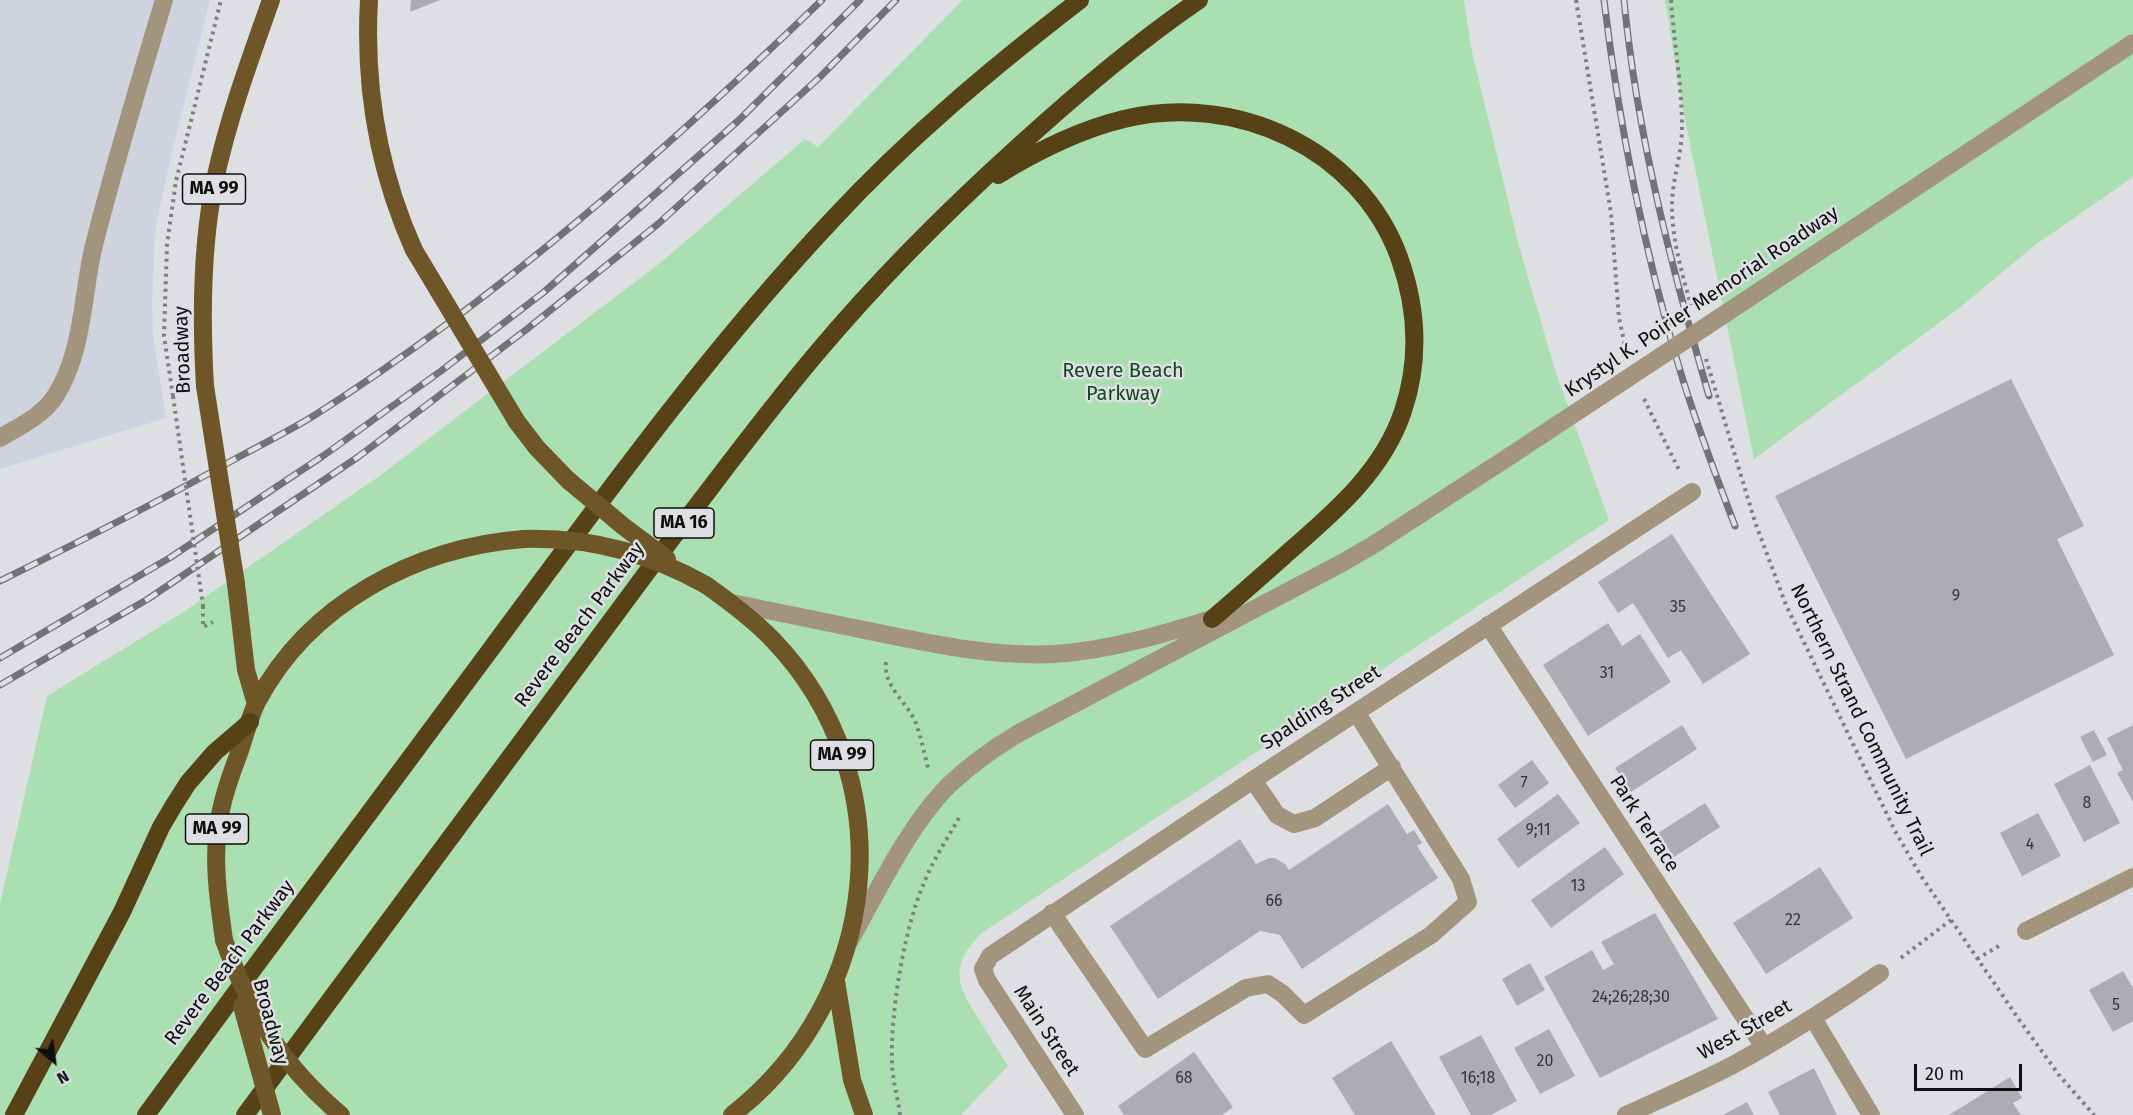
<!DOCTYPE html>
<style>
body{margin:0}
#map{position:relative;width:2133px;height:1115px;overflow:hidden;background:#dedfe2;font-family:"Fira Sans",sans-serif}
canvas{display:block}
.north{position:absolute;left:24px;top:1031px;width:60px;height:60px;-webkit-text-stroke:4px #dedfe2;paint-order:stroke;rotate:151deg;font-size:16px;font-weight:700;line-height:24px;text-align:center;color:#0e0f0f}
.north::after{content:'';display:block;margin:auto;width:21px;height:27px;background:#0e0f0f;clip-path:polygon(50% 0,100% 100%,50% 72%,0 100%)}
.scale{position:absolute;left:1914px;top:1064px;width:108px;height:27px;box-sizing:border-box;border:3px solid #0e0f0f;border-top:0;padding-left:8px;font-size:18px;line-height:21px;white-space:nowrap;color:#0e0f0f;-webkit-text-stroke:4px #dedfe2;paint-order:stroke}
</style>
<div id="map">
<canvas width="2133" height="1115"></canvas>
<div class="north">N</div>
<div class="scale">20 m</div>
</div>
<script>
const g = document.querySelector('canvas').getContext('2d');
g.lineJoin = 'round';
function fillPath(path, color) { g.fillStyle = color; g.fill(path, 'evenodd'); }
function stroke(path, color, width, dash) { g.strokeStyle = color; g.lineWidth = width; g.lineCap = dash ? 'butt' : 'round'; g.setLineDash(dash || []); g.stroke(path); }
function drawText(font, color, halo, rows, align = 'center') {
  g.font = font + ' "Fira Sans",sans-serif'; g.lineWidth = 5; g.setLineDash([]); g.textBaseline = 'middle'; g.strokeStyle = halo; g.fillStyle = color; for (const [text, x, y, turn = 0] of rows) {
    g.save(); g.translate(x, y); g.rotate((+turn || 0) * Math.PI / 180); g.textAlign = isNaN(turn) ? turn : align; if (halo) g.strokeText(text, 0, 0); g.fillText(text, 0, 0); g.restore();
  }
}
const built = new Path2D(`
 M0,0h210l-41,165 -14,66 -3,72 1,33 13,82 -166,51z`);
const green = new Path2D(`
 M963,0h501l8,52 47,194 36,124 54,150 -626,412c-33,31 -28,51 -5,86 10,16 20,32 30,48l-47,49h-961v-211l47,-208 135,-83 196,-136 282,-214 145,-124 13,8z
 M1665,0h468v177l-98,68 -77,64 -204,150 -72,-355z`);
const building = new Path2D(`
 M411,0h29l-30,12z
 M2011,379l73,147 -27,13 57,116 -208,104 -131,-263z
 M1672,534l78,120 -47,30 -22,-34 -13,8 -35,-55 -15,10 -20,-31z
 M1608,623l14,23 18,-12 31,48 -83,54 -45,-71z
 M1682,725l15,24 -66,43 -16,-24z
 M2133,725v77l-16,-29 6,-3 -16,-32z
 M2094,730l13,25 -14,7 -13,-25z
 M1532,760l17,23 -34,25 -17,-23z
 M2090,765l30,58 -36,19 -30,-58z
 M1558,794l22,29 -62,45 -21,-29z
 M1705,803l15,24 -46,30 -16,-24z
 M1388,804l19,30 7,-4 8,13 -5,3 21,32 -136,91 -22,-34 -20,-4 -102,68 -48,-73 130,-87 16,25 13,-6h6l10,6 4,6z
 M2038,813l23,43 -39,20 -22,-43z
 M1605,847l19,27 -73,54 -20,-28z
 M1820,867l33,51 -87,56 -33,-51z
 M1655,913l63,106 -118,59 -56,-101 48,-27 11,20 11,-6 -13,-22z
 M1530,963l15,27 -28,16 -15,-27z
 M2123,971l10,17v33l-20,11 -24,-42z
 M1549,1029l26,47 -35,18 -26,-46z
 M1481,1035l36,66 -26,14h-20l-32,-58z
 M1391,1041l45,74h-81l-23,-37z
 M1194,1052l39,55 -11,8h-98l-6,-9z
 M1814,1068l23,47h-57l-12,-23z
 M2010,1077l12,21 -9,5 8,12h-72z
 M1747,1102l7,13h-31z`);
const path = new Path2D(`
 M1576,0l35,213 8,105 6,28
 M1671,0c3,43 11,86 11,128 0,26 -10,52 -10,78 0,33 10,68 19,99
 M1706,359l49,163 31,83 109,226 26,45 99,145 39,54 35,40
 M173,396l-9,-60 3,-92 9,-63 45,-181
 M1644,399l35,71
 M203,606v21l10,-5
 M886,662c-3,24 20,39 29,59 6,15 9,31 13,47
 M1901,958l50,-38
 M1977,959l25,-15
 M900,1115c-2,-17 -7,-33 -8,-50 -2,-50 12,-137 32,-182 9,-23 23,-44 35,-65`);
const minor = new Path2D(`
 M1746,300l387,-257
 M0,438c18,-11 42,-22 54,-40 29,-43 28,-100 39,-149 21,-84 46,-166 71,-249
 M732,603c49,10 98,20 147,30 58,12 116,24 176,21 58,-4 116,-22 172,-40
 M1488,625l276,422
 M1253,780l24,35 17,9 21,-6 77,-51
 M1052,913l93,136 101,-61 22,-4 15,10 21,21 127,-80 37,-33 -7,-23 -105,-167
 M2026,931l107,-54
 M849,942c28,-50 60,-117 100,-157 21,-20 45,-37 70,-52l323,-170 31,-18 137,-89
 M1813,1018l58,97
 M1075,1115l-88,-135 -4,-11 7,-13 263,-176 439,-288
 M1626,1115c35,-16 70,-31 105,-49 52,-28 101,-60 149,-93`);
const major = new Path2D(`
 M369,0c-5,87 9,170 45,250
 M205,386c-4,-68 -4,-139 10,-206 13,-61 35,-121 56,-180
 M517,422l20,26 31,32
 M236,584l10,86 10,34
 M706,585c24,17 47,34 67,55 133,139 108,359 -41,475
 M224,940c-5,-37 -11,-75 -6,-112 3,-26 12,-51 21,-75 6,-16 10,-35 18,-51 52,-99 160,-155 267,-163
 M836,981l16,99 12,35`);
const highway = new Path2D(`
 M998,175c39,-24 80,-45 126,-56 111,-27 235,29 275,138 18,50 21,103 4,154 -19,58 -66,99 -111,138 -26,23 -53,47 -80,70
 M14,1115l108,-203 39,-85 13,-22 14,-22 27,-31 35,-30
 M146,1115c114,-156 229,-311 345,-466 109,-147 217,-297 342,-430 75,-81 160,-152 247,-219
 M245,1115l428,-578c47,-61 93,-124 143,-183 62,-74 131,-143 203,-208 57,-52 117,-103 180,-146`);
const rail = new Path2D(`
 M1604,0c15,124 39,246 75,367 16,54 36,106 56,159
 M1624,0c13,135 47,265 85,396
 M0,581c79,-39 158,-79 235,-122 26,-14 54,-28 80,-44 185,-118 349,-263 507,-415
 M0,658l171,-101 152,-101 118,-85 103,-79 194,-171 122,-121
 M0,685l148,-86 210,-142 169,-128 131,-105 162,-147 76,-77`);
const pathBridge = new Path2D(`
 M173,396l30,210`);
const minorBridge = new Path2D(`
 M1510,456l236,-156`);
const majorBridge = new Path2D(`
 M414,250l103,172
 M205,386l31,198
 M568,480l55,46 44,33
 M524,539c66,-2 125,14 182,46
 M224,940c26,73 58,125 117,175
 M242,1006l30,109`);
const numberNames = [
 ["9",1956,597],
 ["35",1678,608],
 ["31",1607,674],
 ["7",1524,784],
 ["8",2087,804],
 ["9;11",1538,831],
 ["4",2030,845],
 ["13",1578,887],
 ["66",1274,902],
 ["22",1793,921],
 ["24;26;28;30",1631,998],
 ["5",2116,1006],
 ["20",1545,1062],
 ["68",1184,1079],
 ["16;18",1478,1079]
];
const shields = [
 [214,189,63],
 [684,523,60],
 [842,755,63],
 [217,829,63]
];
const shieldNames = [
 ["MA 99",214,189],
 ["MA 16",684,523],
 ["MA 99",842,755],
 ["MA 99",217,829]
];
const streetNames = [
 ["Krystyl K. Poirier Memorial Roadway",1702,302,-34],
 ["Broadway",183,350,-92],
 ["Revere Beach Parkway",580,625,-53],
 ["Spalding Street",1321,708,-33],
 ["Northern Strand Community Trail",1861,720,64],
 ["Park Terrace",1644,824,57],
 ["Revere Beach Parkway",230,963,-53],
 ["Broadway",270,1022,75],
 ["West Street",1745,1030,-29],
 ["Main Street",1046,1031,57]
];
const parkNames = [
 ["Revere Beach",1123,371],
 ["Parkway",1123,394]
];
fillPath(built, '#ced3dd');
fillPath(green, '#aadfb2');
fillPath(building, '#acadb0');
stroke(path, '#7e7f81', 4, [3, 4.5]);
stroke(minor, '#a2947d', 18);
stroke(major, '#6e5628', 18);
stroke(highway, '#574116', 18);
stroke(rail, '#727375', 7);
stroke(rail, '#dedfe2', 4.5, [14]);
stroke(pathBridge, '#7e7f81', 4, [3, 4.5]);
stroke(minorBridge, '#a2947d', 18);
stroke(majorBridge, '#6e5628', 18);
drawText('16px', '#363637', null, numberNames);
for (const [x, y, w] of shields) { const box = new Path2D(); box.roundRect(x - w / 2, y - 15, w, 30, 4.5); g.fillStyle = '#dedfe2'; g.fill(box); stroke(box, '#0e0f0f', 1.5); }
drawText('bold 18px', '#0e0f0f', null, shieldNames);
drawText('20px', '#0e0f0f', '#dedfe2', streetNames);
drawText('20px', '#0f4921', '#dedfe2', parkNames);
</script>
